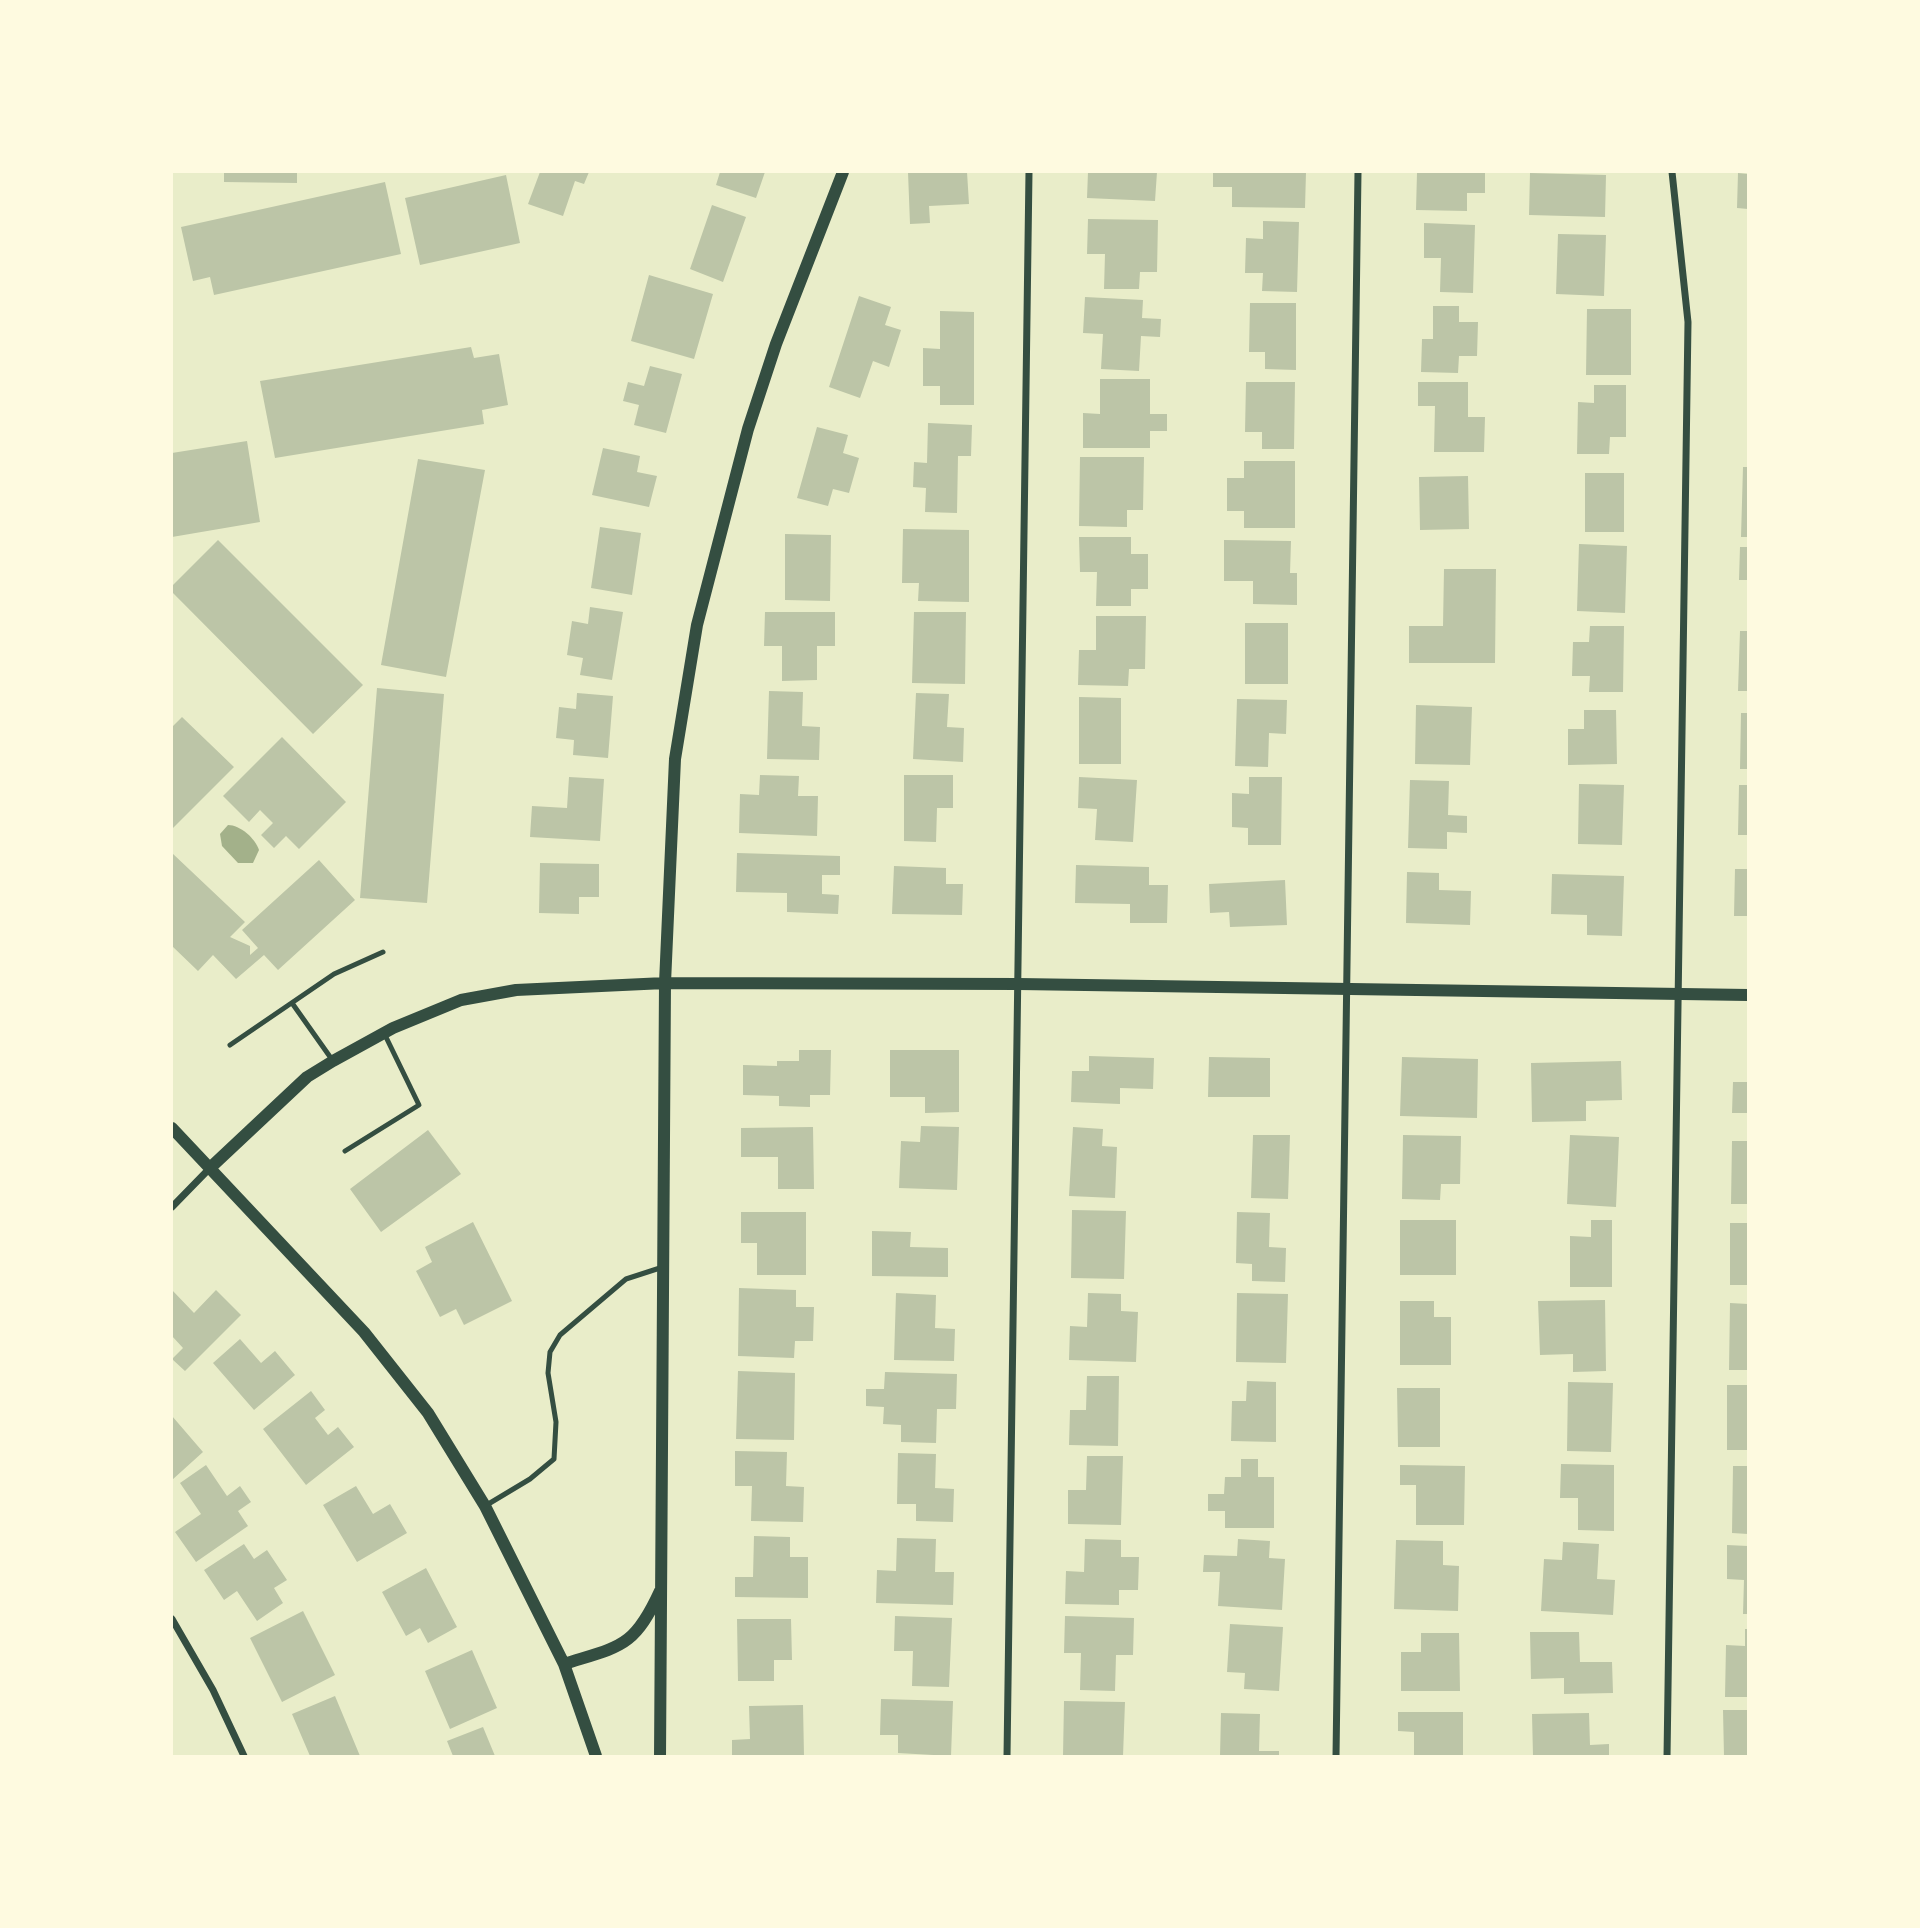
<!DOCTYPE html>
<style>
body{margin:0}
#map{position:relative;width:1920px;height:1928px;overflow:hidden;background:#e9edc9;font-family:"Public Sans",sans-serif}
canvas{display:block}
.frame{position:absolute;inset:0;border:173px solid #fefae0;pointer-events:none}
</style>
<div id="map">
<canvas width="1920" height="1928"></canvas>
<div class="frame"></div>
</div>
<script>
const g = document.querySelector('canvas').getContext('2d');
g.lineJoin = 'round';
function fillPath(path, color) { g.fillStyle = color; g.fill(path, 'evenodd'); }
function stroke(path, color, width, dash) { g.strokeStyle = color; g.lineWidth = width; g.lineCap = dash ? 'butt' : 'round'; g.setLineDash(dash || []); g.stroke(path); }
const water = new Path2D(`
 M228,825c12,0 27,13 31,25l-6,13h-15l-16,-17 -2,-12z`);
const building = new Path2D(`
 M224,172h73v11l-73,-1z
 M540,172h49l-5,12 -9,-3 -12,35 -35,-12z
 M720,172h45l-9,26 -40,-13z
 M908,172h59l2,32 -40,2 1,17 -20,1z
 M1088,172h69l-2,29 -68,-3z
 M1213,172h93l-1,36 -73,-1v-20h-19z
 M1434,172h51v21h-18v18l-51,-1 1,-37z
 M1530,173l76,2 -1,42 -76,-2z
 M1738,173l10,1v35l-11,-1z
 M506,175l14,68 -100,22 -15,-67z
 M385,182l16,72 -187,41 -4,-18 -17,4 -12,-54z
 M712,205l34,12 -23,65 -33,-13z
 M1088,219l70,1 -1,52h-17l-1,17h-35l1,-35h-18z
 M1263,221l36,1 -2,70 -35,-1 1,-18h-18l1,-35 17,1z
 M1424,223l51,2 -2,68 -33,-1 1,-34h-17z
 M1558,234l48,1 -2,61 -48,-2z
 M649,275l64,19 -19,65 -63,-18z
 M859,296l32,11 -6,18 16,5 -12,37 -16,-6 -13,37 -31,-11z
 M1085,297l58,3 -1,18 19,1 -1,18 -19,-1 -2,35 -38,-2 2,-35 -20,-1z
 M1250,303h46v67l-31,-1v-17h-16z
 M1433,306h26v16h19l-1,34h-18l-1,17 -37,-1 1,-33h11z
 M1587,309h44v66h-45z
 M940,311l34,1v93h-34v-19h-17v-38l17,1z
 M471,347l3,11 25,-4 9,51 -26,5 2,14 -209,34 -15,-77z
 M650,366l32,8 -16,59 -32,-8 5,-20 -16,-4 5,-19 16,4z
 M1100,379h50v35h17v17h-17v17h-67v-35l17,1z
 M1246,382h49l-1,67h-32v-17h-17z
 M1418,382h50v35h17l-1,35h-50l1,-46h-17z
 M1594,385h32v52h-16l-1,17h-32l1,-52 16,1z
 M928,423l44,2 -1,31h-13l-1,57 -32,-1 1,-24 -13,-1 1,-25 13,1z
 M817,427l31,8 -5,18 16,5 -10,35 -16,-4 -5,17 -31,-8z
 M247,441l13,81 -88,15v-84z
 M603,448l37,8 -3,16 20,4 -8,31 -57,-12z
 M1080,457h64l-1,53h-16v17l-48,-1z
 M418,459l67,11 -39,207 -65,-12z
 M1244,461h51v67h-51v-17h-17v-33h17z
 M1743,467h5v70h-7z
 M1585,473h39v59h-39z
 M1468,476l1,53 -49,1 -1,-53z
 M600,527l41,6 -9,62 -41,-7z
 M903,529l66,1v72l-51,-1 1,-18h-17z
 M785,534l46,1 -1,66 -45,-1z
 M1079,537h52v17h17v35h-17v17h-35l1,-34h-17z
 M218,540l145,145 -50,49 -141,-142v-6z
 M1224,540l67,1 -1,32h7v32l-44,-1v-23h-29z
 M1579,544l48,2 -2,67 -48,-2z
 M1740,547h8v33h-9z
 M1444,569h52l-1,94h-86v-37h34z
 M590,607l33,5 -11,68 -32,-5 3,-17 -16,-3 5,-34 16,3z
 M765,612h70v34h-18v34l-35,1v-35h-18z
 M914,612h52l-1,72 -53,-1z
 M1096,616h50l-1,53h-16l-1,17 -50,-1 1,-35h17z
 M1245,623h43v61h-43z
 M1590,626h34l-1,66h-34l1,-16h-18l1,-34h16z
 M1740,631h8v60h-10z
 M377,688l67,6 -17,209 -67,-5z
 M769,691l34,1 -1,34 18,1 -1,33 -52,-1z
 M577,693l36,3 -5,62 -35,-3 1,-15 -18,-2 3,-31 17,2z
 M916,693l33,1 -2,33 17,1 -1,34 -50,-3z
 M1079,697l42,1v66h-42z
 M1237,699l50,1 -1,34 -17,-1 -1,34 -33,-1z
 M1416,705l56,2 -2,58 -55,-1z
 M1584,710h32l1,54 -49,1v-36h16z
 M1741,713h7v56h-8z
 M182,717l52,50 -62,62v-102z
 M282,737l64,65 -47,47 -13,-13 -12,12 -13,-13 12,-12 -13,-13 -11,12 -26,-26z
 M760,775l39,1 -1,20h20l-1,40 -78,-3 1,-39 19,1z
 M904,775h49v33h-16l-1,34 -32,-1z
 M569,777l35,2 -4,62 -70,-4 2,-31 35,2z
 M1079,777l58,3 -4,62 -38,-2 2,-31 -19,-1z
 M1249,777h33l-1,68h-33v-17l-16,-1v-34l17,1z
 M1410,780l39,1 -1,34 19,1v17l-20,-1v17l-39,-1z
 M1579,784l45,1 -2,60 -44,-1z
 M1739,785h9v50h-10z
 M172,853l73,69 -15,15 20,9v9l8,-7 -16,-18 77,-70 36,40 -77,70 -14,-15 -28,24 -23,-24 -15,16 -26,-25z
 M737,853l103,3v19h-18v19l17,1 -1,19 -51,-2v-19l-51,-1z
 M540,863l59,1v33h-20v17l-40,-1z
 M1076,865l73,2v18h19l-1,38h-37v-19l-55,-1z
 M894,866l52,2v16h17l-1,31 -70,-1z
 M1735,869h13v47h-14z
 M1407,872l32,1v17l32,1 -1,34 -64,-2z
 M1552,874l72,2 -2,60 -35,-1v-20l-36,-1z
 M1285,880l2,45 -57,2 -1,-15 -19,1 -1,-29z
 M799,1050h32l-1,45h-20v12l-31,-1v-10l-36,-1v-30l34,1v-5h22z
 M890,1050h69v62l-34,1v-16h-35z
 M1089,1056l65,2 -1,31 -33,-1v16l-49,-2 1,-31h17z
 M1209,1057l61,1v39h-62z
 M1402,1057l76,2 -1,59 -77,-2z
 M1621,1061l1,39 -36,1v20l-54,1 -1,-59z
 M1733,1082h15v31h-16z
 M921,1126l38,1 -2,63 -58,-2 2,-47 19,1z
 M813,1127l1,62h-36v-32h-37v-29z
 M1073,1127l30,2 -1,17 15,1 -2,51 -46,-2z
 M428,1130l33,44 -80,58 -31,-43z
 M1253,1135h37l-2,64 -37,-1z
 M1403,1135l58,1 -1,48h-19l-1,16 -38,-1z
 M1570,1135l49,2 -3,70 -49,-3z
 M1732,1141h16v63h-17z
 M1072,1210l54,1 -2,68 -53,-1z
 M741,1212h65v63h-49v-32h-16z
 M1237,1212l33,1 -1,34 17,1 -1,34 -33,-1v-17l-16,-1z
 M1400,1220h56v55h-56z
 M1591,1220h21v67h-42v-51l21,1z
 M473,1222l39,79 -48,24 -8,-16 -16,8 -24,-46 16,-9 -7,-15z
 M1730,1223h18v62h-18z
 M872,1231l39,1 -1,15 38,1v29l-76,-1z
 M739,1288l57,2v17h18l-1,34h-18l-1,17 -56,-2z
 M172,1290l22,23 22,-23 25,25 -56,56 -13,-12 11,-11 -11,-12z
 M896,1293l40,2 -1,33 20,1 -1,32 -60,-1z
 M1088,1293l33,1v17l17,1 -2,50 -67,-2 1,-34 17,1z
 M1237,1293l51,1 -2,69 -50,-1z
 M1605,1300l1,71 -33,1v-18l-33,1 -2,-54z
 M1400,1301h34v16h17v48h-51z
 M1730,1303l18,1v66h-19z
 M240,1339l21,24 14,-12 20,24 -41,35 -41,-47z
 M738,1371l57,2 -1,67 -58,-1z
 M885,1372l72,2 -1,35h-19l-1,34 -35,-1v-17l-18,-1 1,-17 -18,-1v-17h18z
 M1087,1376h32l-1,70 -49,-1 1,-35h16z
 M1247,1381l29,1v60l-45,-1 1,-40h14z
 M1568,1382l45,1 -2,69 -44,-1z
 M1727,1385h21v65h-21z
 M1397,1388h43v59h-42z
 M311,1391l14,19 -10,8 13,17 10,-8 16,20 -48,38 -43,-56z
 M172,1416l31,36 -31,28z
 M735,1451l52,1 -1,34 18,1 -1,35 -52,-1 1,-35h-17z
 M898,1453l38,1 -1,34 19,1 -1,33 -37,-1v-17h-19z
 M1087,1456h36l-2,69 -53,-1v-34h18z
 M1241,1459h17v18h16v51h-49v-17h-17v-17h16l1,-17h16z
 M1561,1464l53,1v66l-36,-1v-32h-18z
 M206,1465l21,31 13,-10 11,16 -13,9 10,15 -52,36 -21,-30 26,-18 -21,-31z
 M1400,1465l65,1 -1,59h-48v-40h-16z
 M1733,1466h15v68l-16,-1z
 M356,1486l17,28 17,-10 17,29 -50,29 -34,-57z
 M754,1536l36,1v20h18v41l-73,-1v-20h18z
 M897,1538l39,1 -1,33h19l-1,33 -77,-2 1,-33 19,1z
 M1085,1539l36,1v17h18l-1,33h-19v15l-54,-1 1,-33 18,1z
 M1238,1539l32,2 -1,17 16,1 -3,51 -64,-4 2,-34h-17l1,-17 33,1z
 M1396,1540l47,1v24l16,1 -1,45 -64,-2z
 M1563,1542l36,2 -2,35 18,1 -2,35 -72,-4 3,-52 18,1z
 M244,1544l10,15 13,-9 20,30 -13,8 9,15 -26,18 -20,-30 -13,9 -20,-30z
 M1727,1545l21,1v68h-5l1,-34 -17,-1z
 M426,1568l31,59 -29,16 -8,-15 -14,8 -24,-44z
 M303,1611l32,64 -53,27 -32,-64z
 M895,1616l57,2 -3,69 -37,-1 1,-35h-19z
 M1065,1616l69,2 -1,37h-17l-1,36 -35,-1 1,-37h-17z
 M737,1619h54l1,41h-18v21h-36z
 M1230,1624l53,3 -4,64 -35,-2 1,-16 -18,-1z
 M1745,1629h3v68h-23l1,-52 19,1z
 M1530,1632h49l1,30h32l1,31 -49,1v-16l-33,1z
 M1421,1633h38l1,58h-59v-39h20z
 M472,1650l25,58 -47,21 -25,-58z
 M335,1696l25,60h-50l-18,-42z
 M881,1699l72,2 -2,55 -53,-3v-18h-18z
 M1064,1701l61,1 -2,54h-60z
 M803,1705l1,51h-72v-16l18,-1 -1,-33z
 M1723,1710h25v46h-24z
 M1398,1712h65v44h-49v-24l-16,-1z
 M1221,1713l39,1 -1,37h20v5h-59z
 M1589,1713l1,32 19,-1v12h-76l-1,-42z
 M483,1727l12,29h-42l-6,-15z`);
const service = new Path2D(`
 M292,1003l41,58
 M230,1045l104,-71 49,-22
 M345,1151l74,-46 -35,-72
 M485,1506l45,-27 24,-20 2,-37 -8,-49 2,-21 10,-17 66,-56 37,-12`);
const minor = new Path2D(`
 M172,1207l38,-39
 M172,1619l41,71 31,66
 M1007,1756l22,-1584
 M1336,1756l22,-1584
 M1667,1756l21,-1434 -16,-150`);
const tertiary = new Path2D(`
 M172,1128l192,204 64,81 57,93 79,158 32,92
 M210,1168l97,-91 26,-16 60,-33 68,-28 55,-10 149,-7 354,1 729,11
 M564,1664c57,-18 70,-16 96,-73
 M660,1756l5,-773 10,-224 22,-134 51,-196 28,-85 67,-172`);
fillPath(water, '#a3b18a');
fillPath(building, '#bcc5a7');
stroke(service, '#344e41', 5);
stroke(minor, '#344e41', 7);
stroke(tertiary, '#344e41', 12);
</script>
